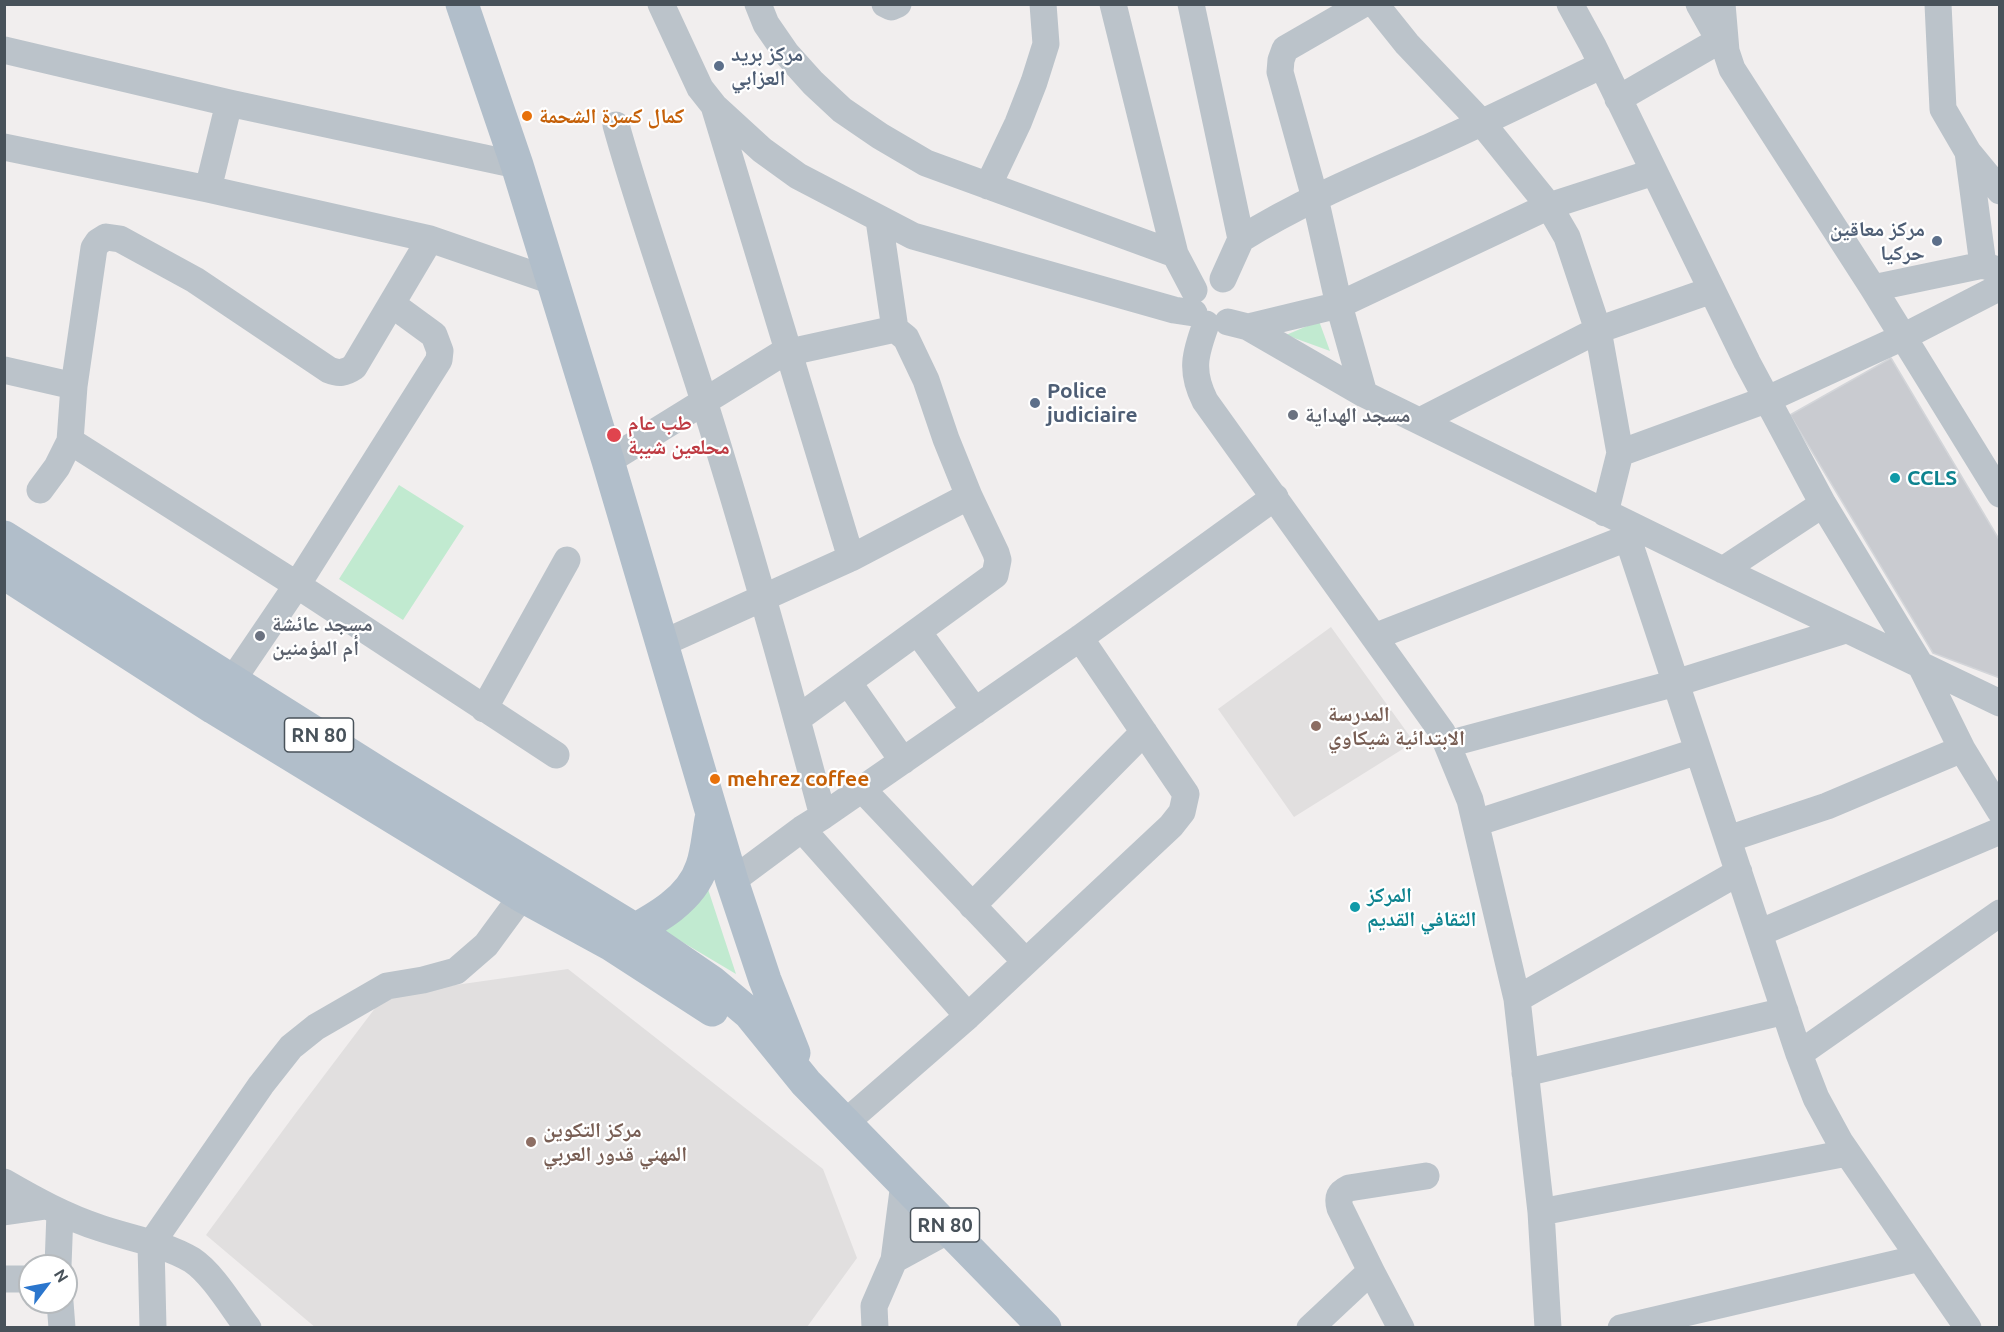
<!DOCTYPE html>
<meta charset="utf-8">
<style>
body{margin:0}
#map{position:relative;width:2004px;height:1332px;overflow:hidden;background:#f1eeee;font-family:Ubuntu,sans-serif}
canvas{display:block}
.frame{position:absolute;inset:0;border:6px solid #48525a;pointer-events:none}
.north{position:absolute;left:18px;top:1254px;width:60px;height:60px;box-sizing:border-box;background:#fff;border:2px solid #b6babd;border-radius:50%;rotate:58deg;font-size:16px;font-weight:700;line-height:24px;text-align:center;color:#48525a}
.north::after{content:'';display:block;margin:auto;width:21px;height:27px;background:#2b76cd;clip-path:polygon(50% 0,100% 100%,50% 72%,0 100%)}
</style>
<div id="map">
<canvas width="2004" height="1332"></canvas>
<div class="frame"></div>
<div class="north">N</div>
</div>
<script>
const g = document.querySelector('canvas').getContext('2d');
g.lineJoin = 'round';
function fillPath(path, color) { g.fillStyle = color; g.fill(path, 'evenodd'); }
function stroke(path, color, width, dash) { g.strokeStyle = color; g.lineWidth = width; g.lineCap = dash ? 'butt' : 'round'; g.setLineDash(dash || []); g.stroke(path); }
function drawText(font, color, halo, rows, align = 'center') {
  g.font = font + ' Ubuntu,"Noto Naskh Arabic",sans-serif'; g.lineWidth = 4.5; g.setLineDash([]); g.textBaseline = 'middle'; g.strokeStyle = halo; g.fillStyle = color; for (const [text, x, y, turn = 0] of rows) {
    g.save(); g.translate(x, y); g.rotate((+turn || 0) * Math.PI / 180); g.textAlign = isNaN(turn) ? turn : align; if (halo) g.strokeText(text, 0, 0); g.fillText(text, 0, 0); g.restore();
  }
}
const education = new Path2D(`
 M1331,627l83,115 -120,75 -76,-108z
 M568,969l255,200 34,89 -50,69 -491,1 -110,-93 89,-121 90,-119z`);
const green = new Path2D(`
 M1319,321l11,30 -44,-16z
 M399,485l65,41 -61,94 -64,-41z
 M704,877l32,97 -74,-44z`);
const building = new Path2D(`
 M1891,358l109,183v137l-67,-25 -143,-238z`);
const minor = new Path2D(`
 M661,4l39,84 15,19 47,43 36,26 115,60 261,74 20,3
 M758,4l8,20 20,29 27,30 29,27 38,26 46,27 249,91
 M885,4l6,3 7,-3
 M1113,4l62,250 19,36
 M1191,4l50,235 -18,40
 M1363,4l-78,45 -4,11 -1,12 35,126 24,107 25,89
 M1375,4l32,40 75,79 67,83 18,31 31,93 22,123 148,-54 135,-62 97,-50
 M1570,4l23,42 154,316 76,142 98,162 41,83 38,62
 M1699,4l22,39
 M1722,4l4,47 6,18 141,219 127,206
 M1938,4l5,105 25,43 32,39
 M4,50l225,53 288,62
 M1618,99l102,-59
 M715,109l136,449
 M616,125c26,93 59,184 88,276 43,137 82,276 119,415l-21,13 -70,52
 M4,147l204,42 222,50 122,42
 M1968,152l15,113
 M988,186l30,-63 16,-41 12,-38 -3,-40
 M208,189l21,-86
 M1241,239c59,-37 124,-64 188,-92 58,-26 115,-54 173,-82
 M1873,288l110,-23 17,6
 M1228,322l20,5 116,67 359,176 277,133
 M1206,324c-11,30 -16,47 -1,77l237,331 28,68 47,199 24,213 7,116
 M1248,327l91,-22 210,-99 105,-34
 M4,370l70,16
 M1420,421l178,-91 114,-40
 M70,441l227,144 142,-225 1,-9 -6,-16 -41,-30
 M608,461l173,-107 114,-25 -16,-109
 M40,490l17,-23 13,-26 4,-55 20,-138 4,-6 8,-5 14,2 75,41 134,90c10,4 16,3 25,-3l76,-128
 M1605,513l15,-60
 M1622,521l177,533 17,44 24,44 128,186
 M1723,570l100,-66
 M918,632l57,79
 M1374,637l253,-99
 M661,644l190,-86 118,-62
 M848,682l55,79
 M221,697l76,-112 259,170
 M484,709l83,-149
 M797,719l198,-144 3,-15 -2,-7 -27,-57 -23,-57 -20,-59 -20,-42 -11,-9
 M1448,744l228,-61 169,-53
 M823,816l39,-27
 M1476,823l222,-72
 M802,829l166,187
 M1728,839l99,-33 135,-57
 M972,906l172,-174
 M1759,933l241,-102
 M1025,961l-163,-172 218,-151 195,-141
 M1517,999l222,-127
 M1799,1054l201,-141
 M1525,1073l260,-62
 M845,1123l123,-107 203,-190 11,-14 4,-18 -106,-156
 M4,1182c31,18 62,35 96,46 29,10 66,16 92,32 21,14 40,47 56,68
 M904,1183l-10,77 55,-30
 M4,1212l42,-6
 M1541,1212l306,-59
 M58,1266l2,-54
 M1371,1271l-31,-63c-3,-11 -1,-15 9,-20l77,-12
 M4,1279h26
 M60,1302l2,26
 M153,1328l-2,-84 110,-159 30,-38 25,-20 71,-41 36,-6 33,-9 30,-26 36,-49
 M875,1328l-1,-22 20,-46
 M1310,1328l61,-57 30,57
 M1621,1328l299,-70`);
const major = new Path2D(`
 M462,4l55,161 91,296 124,420 33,99 29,73
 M4,537l381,240 251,153 76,52 38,32 56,69 239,245
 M4,573l210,135 308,188 88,48 102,66
 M618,939c31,-17 72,-36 84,-73 5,-14 6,-31 9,-47`);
const markers = [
 [719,66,6,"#5c6f8a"],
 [527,116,6,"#e8710a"],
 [1937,241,6,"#5c6f8a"],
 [1035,403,6,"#5c6f8a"],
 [1293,415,6,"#6b7280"],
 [614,435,8,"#e0444e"],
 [1895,478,6,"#0f9aa8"],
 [260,636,6,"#6b7280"],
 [1316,726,6,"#8d6e63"],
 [715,779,6,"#e8710a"],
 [1355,907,6,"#0f9aa8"],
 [531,1142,6,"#8d6e63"]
];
const shields = [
 [319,735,69],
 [945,1225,69]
];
const shieldNames = [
 ["RN 80",319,735],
 ["RN 80",945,1225]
];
const serviceNames = [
 ["مركز بريد",731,54],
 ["العزابي",731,78],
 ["مركز معاقين",1925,229,"right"],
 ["حركيا",1925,253,"right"],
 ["Police",1047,391],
 ["judiciaire",1047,415]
];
const foodNames = [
 ["كمال كسرة الشحمة",539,116],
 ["mehrez coffee",727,779]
];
const worshipNames = [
 ["مسجد الهداية",1305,415],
 ["مسجد عائشة",272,624],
 ["أم المؤمنين",272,648]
];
const healthNames = [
 ["طب عام",628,423],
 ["محلعين شيبة",628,447]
];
const cultureNames = [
 ["CCLS",1907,478],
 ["المركز",1367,895],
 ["الثقافي القديم",1367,919]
];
const educationNames = [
 ["المدرسة",1328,714],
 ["الابتدائية شيكاوي",1328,738],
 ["مركز التكوين",543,1130],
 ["المهني قدور العربي",543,1154]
];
fillPath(education, '#e1dfdf');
fillPath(green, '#c1ead0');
fillPath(building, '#c9cbd0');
stroke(building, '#d3d5d9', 1.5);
stroke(minor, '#bbc3ca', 27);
stroke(major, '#b1beca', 33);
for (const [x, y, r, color] of markers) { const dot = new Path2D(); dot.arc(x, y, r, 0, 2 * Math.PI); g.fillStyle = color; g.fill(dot); stroke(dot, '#fff', 2); }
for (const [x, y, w] of shields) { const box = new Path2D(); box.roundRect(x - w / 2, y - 17, w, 34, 4.5); g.fillStyle = '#fff'; g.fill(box); stroke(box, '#48525a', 1.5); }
drawText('bold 20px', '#48525a', null, shieldNames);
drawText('bold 21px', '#4e5e75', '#fff', serviceNames, 'left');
drawText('bold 21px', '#c56008', '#fff', foodNames, 'left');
drawText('bold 21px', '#5b616d', '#fff', worshipNames, 'left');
drawText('bold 21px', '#be3a42', '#fff', healthNames, 'left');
drawText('bold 21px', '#0d838f', '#fff', cultureNames, 'left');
drawText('bold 21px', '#785e54', '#fff', educationNames, 'left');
</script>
